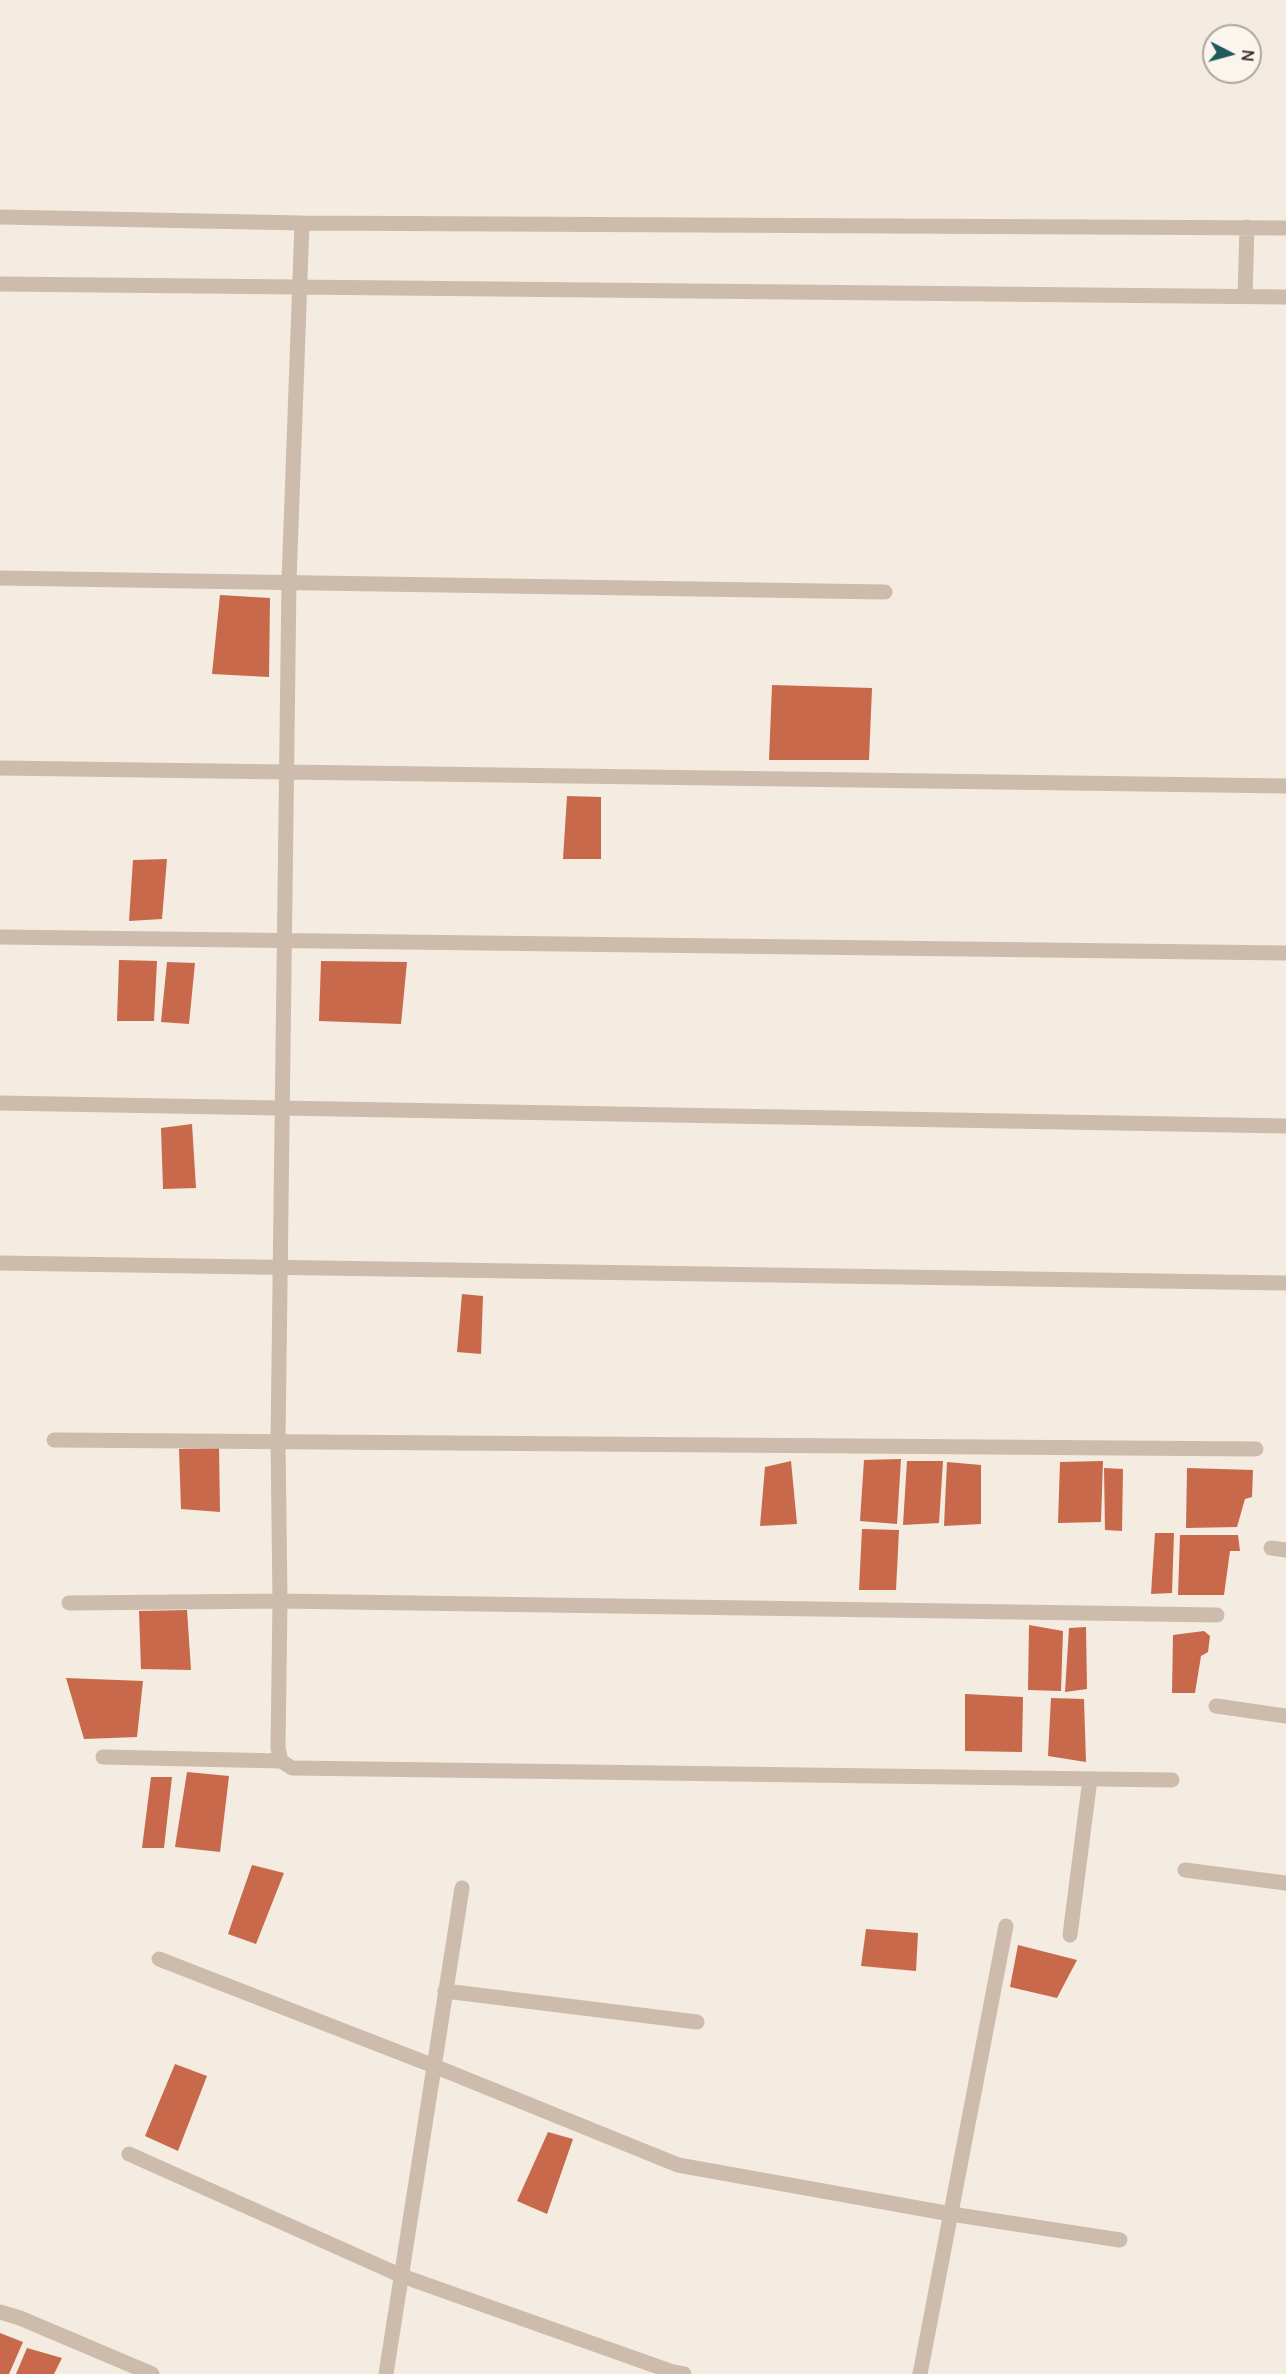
<!DOCTYPE html>
<style>
body{margin:0}
#map{position:relative;width:1286px;height:2374px;overflow:hidden;background:#f4ebe1;font-family:Manrope,sans-serif}
canvas{display:block}
.north{position:absolute;left:1202px;top:24px;width:60px;height:60px;box-sizing:border-box;background:#fbf5ee;border:2px solid #aea6a0;border-radius:50%;rotate:96deg;font-size:16px;font-weight:700;line-height:24px;text-align:center;color:#3b302b}
.north::after{content:'';display:block;margin:auto;width:21px;height:27px;background:#1f5a5e;clip-path:polygon(50% 0,100% 100%,50% 72%,0 100%)}
</style>
<div id="map">
<canvas width="1286" height="2374"></canvas>
<div class="north">N</div>
</div>
<script>
const g = document.querySelector('canvas').getContext('2d');
g.lineJoin = 'round';
function fillPath(path, color) { g.fillStyle = color; g.fill(path, 'evenodd'); }
function stroke(path, color, width, dash) { g.strokeStyle = color; g.lineWidth = width; g.lineCap = dash ? 'butt' : 'round'; g.setLineDash(dash || []); g.stroke(path); }
const building = new Path2D(`
 M220,595l50,3 -1,79 -57,-3z
 M772,685l100,3 -3,72h-100z
 M567,796l34,1v62h-38z
 M167,859l-5,60 -33,2 4,-61z
 M119,960l38,1 -3,60h-37z
 M321,961l86,1 -6,62 -82,-3z
 M167,962l28,1 -6,61 -28,-2z
 M192,1124l4,64 -33,1 -2,-61z
 M462,1294l21,2 -2,58 -24,-2z
 M219,1448l1,64 -39,-3 -2,-60z
 M901,1459l-4,65 -37,-3 4,-61z
 M791,1461l6,63 -37,2 5,-59z
 M907,1461h36l-4,62 -36,2z
 M1103,1461l-2,61 -43,1 2,-61z
 M947,1462l34,3v59l-37,2z
 M1104,1468l19,1 -1,62 -17,-1z
 M1187,1468l66,2 -1,27 -7,2 -8,28 -51,1z
 M862,1529l37,1 -3,60h-37z
 M1155,1533h19l-2,60 -21,1z
 M1180,1535h58l2,16h-10l-6,44h-46z
 M187,1610l4,60 -50,-1 -2,-58z
 M1029,1625l34,6 -2,60 -33,-1z
 M1086,1627l1,62 -22,3 4,-64z
 M1204,1631l6,5 -2,16 -7,4 -6,37h-23l1,-58z
 M66,1678l77,3 -6,56 -53,2z
 M965,1694l58,3 -1,55 -57,-1z
 M1051,1698l33,1 2,63 -38,-6z
 M187,1772l42,4 -9,76 -45,-5z
 M151,1777h21l-8,71h-22z
 M252,1865l32,8 -28,71 -28,-10z
 M866,1929l52,4 -2,38 -55,-5z
 M1018,1945l59,15 -20,38 -47,-11z
 M175,2064l32,12 -29,75 -33,-15z
 M548,2132l25,7 -26,75 -30,-13z
 M0,2333l23,9 -14,32h-9z
 M27,2348l35,10 -8,16h-38z`);
const street = new Path2D(`
 M0,217l302,6 984,5
 M302,223l-13,358 -11,860 2,160 -2,147 3,13 11,7 880,12
 M0,284l1286,13
 M1245,296l2,-69
 M0,578l885,14
 M0,768l1286,18
 M0,937l1286,16
 M0,1103l1286,23
 M0,1263l1286,20
 M54,1440l1202,9
 M1271,1548l15,2
 M69,1603l211,-2 937,14
 M1216,1706l70,10
 M103,1757l178,4
 M1185,1870l101,13
 M1070,1935l20,-156
 M159,1959l275,107 244,99 273,49 169,26
 M445,1991l252,31
 M129,2154l273,122 271,96 11,2
 M0,2312l20,6 132,56
 M386,2374l76,-486
 M920,2374l86,-448`);
fillPath(building, '#c8694b');
stroke(street, '#cdbbac', 15);
</script>
